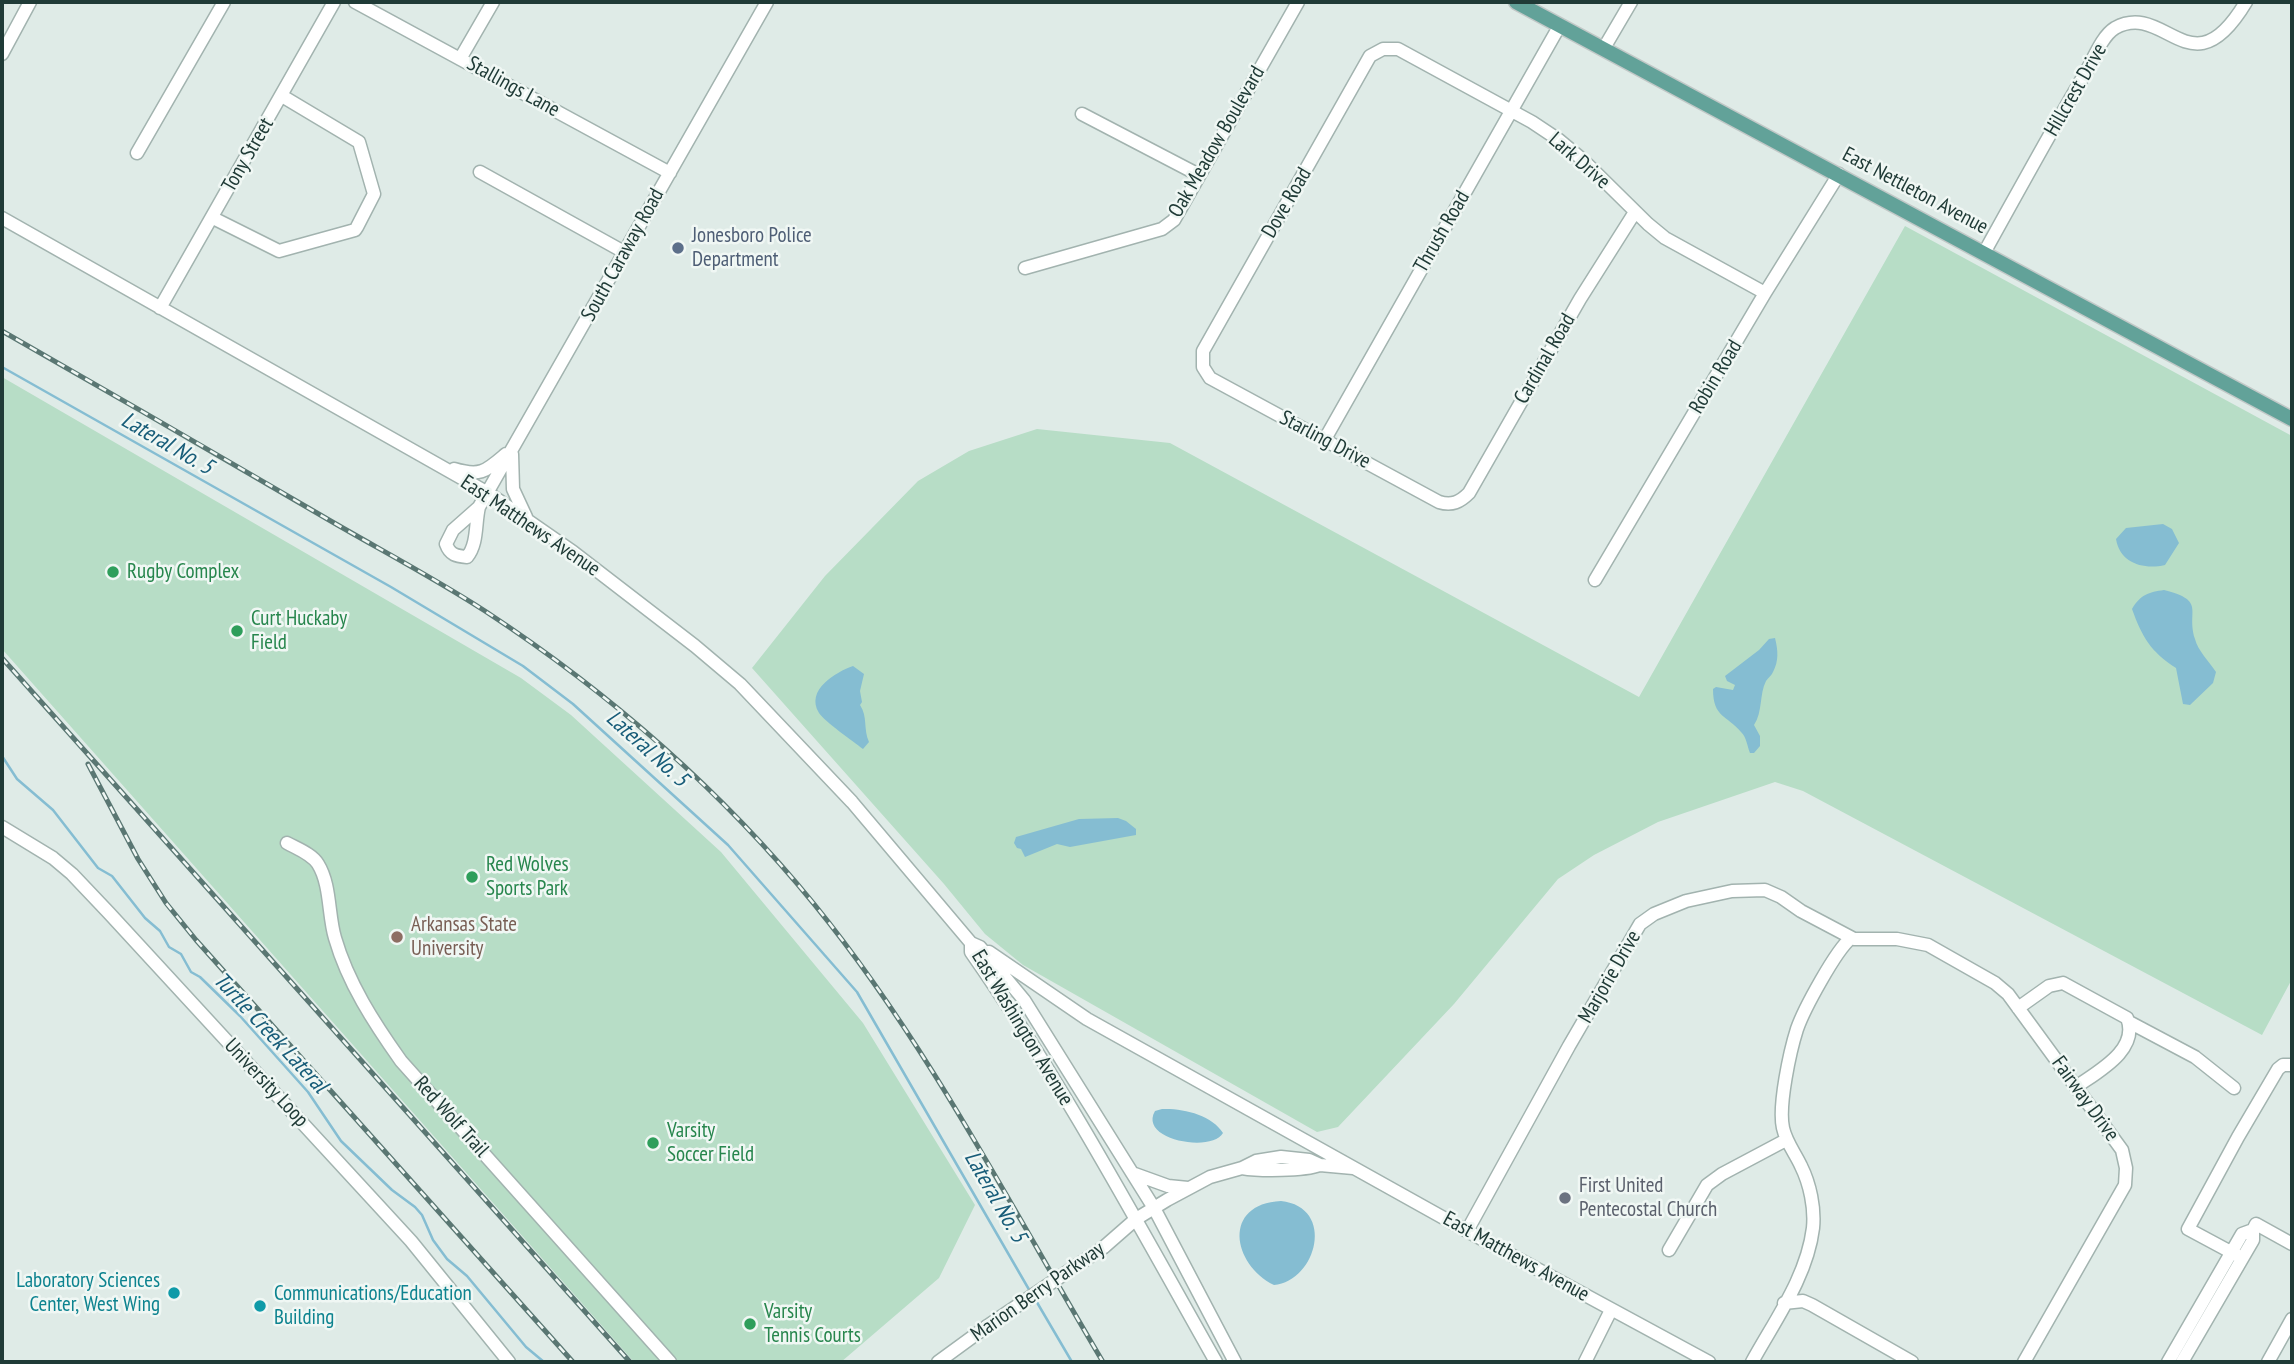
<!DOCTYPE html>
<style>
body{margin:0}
#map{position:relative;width:2294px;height:1364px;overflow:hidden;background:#dfebe7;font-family:"PT Sans Narrow",sans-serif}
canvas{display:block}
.frame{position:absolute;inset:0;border:4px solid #203b37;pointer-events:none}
</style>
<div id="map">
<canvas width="2294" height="1364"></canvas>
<div class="frame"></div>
</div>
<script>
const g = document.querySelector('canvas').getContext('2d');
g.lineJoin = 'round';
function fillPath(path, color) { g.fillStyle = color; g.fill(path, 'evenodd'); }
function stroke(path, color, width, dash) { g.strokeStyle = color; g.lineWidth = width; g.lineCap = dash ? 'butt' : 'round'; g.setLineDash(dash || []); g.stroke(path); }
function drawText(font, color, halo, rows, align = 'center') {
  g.font = font + ' "PT Sans Narrow",sans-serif'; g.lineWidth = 5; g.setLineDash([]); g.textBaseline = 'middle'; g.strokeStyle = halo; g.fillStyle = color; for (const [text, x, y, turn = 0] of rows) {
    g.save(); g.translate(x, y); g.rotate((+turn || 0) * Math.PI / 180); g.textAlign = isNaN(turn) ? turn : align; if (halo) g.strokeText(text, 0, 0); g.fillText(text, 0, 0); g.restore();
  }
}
const green = new Path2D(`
 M1905,226l387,210v543l-30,56 -459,-244 -28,-9 -117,40 -64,33 -36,24 -104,125 -116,123 -21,5 -294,-167 -38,-31 -41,-50 -192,-216 73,-92 93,-95 51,-30 68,-22 133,14 469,254z
 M2,377l519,301 50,37 150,137 142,171 112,182 -36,73 -98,84h-207l-632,-713z`);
const water = new Path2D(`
 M2163,524l9,5 7,14 -14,22c-22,5 -45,-2 -49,-26l10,-11z
 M2164,590c43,11 22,20 31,49 3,12 14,22 21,33l-3,11 -23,22 -7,-1 -7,-36c-25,-16 -34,-31 -44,-59 8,-14 17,-17 32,-19z
 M1775,638c3,12 4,23 -2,34 -1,3 -5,6 -7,9 -7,14 -3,30 -12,44l6,11v10l-6,7h-4c-3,-7 -3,-15 -9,-21 -14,-17 -28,-14 -28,-43l3,-2 17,3 2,-5 -8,-4 -2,-5 34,-26 10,-11z
 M853,666l11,8 -4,17 2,11 -2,3c8,12 3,24 9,37l-6,7c-10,-8 -38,-27 -44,-36 -14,-23 17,-41 34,-47z
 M1118,818l8,3 10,8v6l-66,12 -13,-3 -32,13 -4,-8 -4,-1 -3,-5 2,-6 63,-18z
 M1162,1109c21,-1 50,6 61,24 -11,20 -85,7 -68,-22z
 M1281,1201c55,6 36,80 -7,84 -42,-21 -52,-81 7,-84z`);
const stream = new Path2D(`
 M2,367l389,220 132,79 50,38 155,141 129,147 174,301
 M2,756l15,23 36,31 45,58 14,8 33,42 15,13 9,16 12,7 10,18 9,5 40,39 68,76 33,49 51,49 23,17 7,8 11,25 14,19 20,17 59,71 18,15
 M1035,1299l37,63`);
const minor = new Path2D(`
 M355,2l315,171
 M1604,48l27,-46
 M2,54l28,-52
 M460,59l33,-57
 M1082,114l117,61
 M137,153l87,-151
 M480,172l144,80
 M1635,212l-55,87 -111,194c-9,9 -17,13 -30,9l-229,-124 -7,-11v-16l167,-295 13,-7h15l134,73 27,18 24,20 65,64 17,14 100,55
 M2,218l486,275 85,59 122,94 45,38 112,118 119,141 9,4 44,53 130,208 81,154
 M213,218l66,33 76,-21 2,-3 17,-33 -15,-52 -77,-46
 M1984,253c34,-61 67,-122 102,-181 8,-14 16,-36 29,-44 51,-28 76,66 131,-26
 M1025,268l137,-39 12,-9 124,-218
 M160,308l174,-306
 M1325,439l235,-414
 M512,454l1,35 13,28
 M454,469c27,8 32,2 52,-15
 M479,507l-26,23 -7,14c4,11 10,12 21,13 11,-13 8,-34 12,-50l288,-505
 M1595,580l170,-287 74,-119
 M2,827l51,31 19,16 37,39 302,328 98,121
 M287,843c11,6 25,11 31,21 13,21 10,51 17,74 13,45 39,85 66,123l269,301
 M971,943v9c91,130 167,272 245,410
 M989,952l98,67 380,212 242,131
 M2018,1008l31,-22 14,-3 64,35c13,32 -30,54 -51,69
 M2129,1022l66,35 39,31
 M1242,1168c17,3 62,3 78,-3
 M1132,1173l36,13 20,2
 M1467,1231l102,-185 71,-122 14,-10 32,-13 46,-10 33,-1 16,7 20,14 53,28h43l31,6 67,38 13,11 114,156 4,18 -1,17 -101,177
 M1104,1247l32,-28 31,-19 43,-23 32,-9 14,-7 25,-4 28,3 11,5 33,3
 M1669,1250l38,-65 15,-11 64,-34
 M2242,1258l-54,-29 50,-92 40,-68 5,-4h9
 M1784,1303l19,-2 9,4 100,57
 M938,1362l48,-35
 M1585,1362l26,-52
 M1752,1362c23,-42 55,-85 61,-134 2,-20 -3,-44 -12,-62 -6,-13 -15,-24 -18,-38 -5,-22 7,-77 14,-99 7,-20 39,-79 54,-91
 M2168,1362l74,-128 11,-4
 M2182,1362l71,-122v-10l3,-6 36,20
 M2268,1362l24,-43`);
const major = new Path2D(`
 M1516,2l776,417`);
const rail = new Path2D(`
 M2,331c105,60 211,121 315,182 56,33 114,63 168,98 122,80 236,179 329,293 114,140 197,303 289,458
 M2,658l628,704
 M88,764l50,95 28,44 30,37 377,422`);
const minorBridge = new Path2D(`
 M986,1327l118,-80`);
const markers = [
 [678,248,7,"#5c6f8a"],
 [113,572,7,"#2e9e5b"],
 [237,631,7,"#2e9e5b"],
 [472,877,7,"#2e9e5b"],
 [397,937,7,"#8d6e63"],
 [653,1143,7,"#2e9e5b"],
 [1565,1198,7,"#6b7280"],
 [174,1293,7,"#0f9aa8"],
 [260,1306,7,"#0f9aa8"],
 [750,1324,7,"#2e9e5b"]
];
const streetNames = [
 ["Stallings Lane",513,87,29],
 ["Hillcrest Drive",2076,90,-60],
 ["Oak Meadow Boulevard",1217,142,-60],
 ["Tony Street",248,155,-60],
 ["Lark Drive",1579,161,41],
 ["East Nettleton Avenue",1915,191,28],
 ["Dove Road",1287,203,-60],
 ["Thrush Road",1442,232,-60],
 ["South Caraway Road",623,255,-61],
 ["Cardinal Road",1545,359,-60],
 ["Robin Road",1716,377,-59],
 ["Starling Drive",1325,440,28],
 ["East Matthews Avenue",530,526,34],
 ["Marjorie Drive",1610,977,-60],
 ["East Washington Avenue",1022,1028,59],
 ["University Loop",266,1083,47],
 ["Fairway Drive",2085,1099,54],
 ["Red Wolf Trail",451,1117,48],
 ["East Matthews Avenue",1516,1257,29],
 ["Marion Berry Parkway",1038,1292,-35]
];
const serviceNames = [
 ["Jonesboro Police",692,236],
 ["Department",692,260]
];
const leisureNames = [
 ["Rugby Complex",127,572],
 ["Curt Huckaby",251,619],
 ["Field",251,643],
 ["Red Wolves",486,865],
 ["Sports Park",486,889],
 ["Varsity",667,1131],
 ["Soccer Field",667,1155],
 ["Varsity",764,1312],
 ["Tennis Courts",764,1336]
];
const educationNames = [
 ["Arkansas State",411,925],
 ["University",411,949]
];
const worshipNames = [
 ["First United",1579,1186],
 ["Pentecostal Church",1579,1210]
];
const cultureNames = [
 ["Laboratory Sciences",160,1281],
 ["Center, West Wing",160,1305],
 ["Communications/Education",274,1294,"left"],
 ["Building",274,1318,"left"]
];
const waterNames = [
 ["Lateral No. 5",167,444,30],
 ["Lateral No. 5",647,749,42],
 ["Turtle Creek Lateral",270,1033,47],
 ["Lateral No. 5",995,1197,60]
];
fillPath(green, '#b7ddc6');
fillPath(water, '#85bdd2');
stroke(stream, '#85bdd2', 2.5);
stroke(minor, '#a2b3af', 15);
stroke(major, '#c1c8c7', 17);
stroke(minor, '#fff', 12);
stroke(major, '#62a299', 14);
stroke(rail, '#5a7773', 5);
stroke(rail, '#f0f7f4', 2.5, [8]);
stroke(minorBridge, '#a2b3af', 15, []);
stroke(minorBridge, '#fff', 12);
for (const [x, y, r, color] of markers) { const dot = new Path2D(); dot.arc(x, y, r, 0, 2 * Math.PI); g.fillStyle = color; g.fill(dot); stroke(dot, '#f0f7f4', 2.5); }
drawText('21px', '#203b37', '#f0f7f4', streetNames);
drawText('21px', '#4e5e75', '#f0f7f4', serviceNames, 'left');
drawText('21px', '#27864d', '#f0f7f4', leisureNames, 'left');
drawText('21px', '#785e54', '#f0f7f4', educationNames, 'left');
drawText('21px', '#5b616d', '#f0f7f4', worshipNames, 'left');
drawText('21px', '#0d838f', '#f0f7f4', cultureNames, 'right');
drawText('italic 23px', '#185d79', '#f0f7f4', waterNames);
</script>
